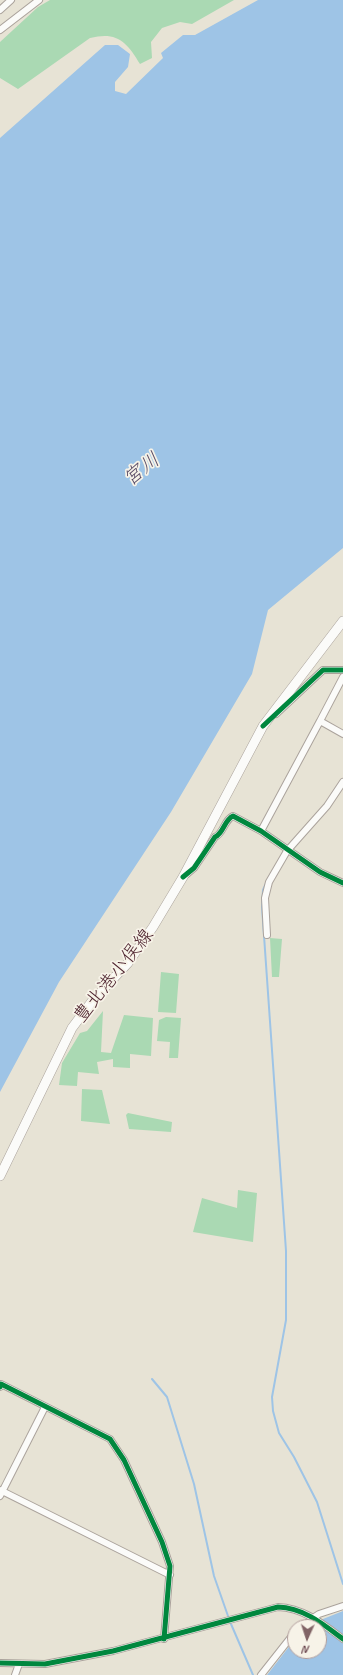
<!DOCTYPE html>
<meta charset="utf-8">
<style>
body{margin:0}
#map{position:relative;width:343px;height:1675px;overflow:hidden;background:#e7e3d5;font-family:Caveat,sans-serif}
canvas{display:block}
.north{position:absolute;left:287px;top:1619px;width:40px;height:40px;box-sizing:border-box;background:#f7f3e8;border:1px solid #b29e9c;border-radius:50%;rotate:183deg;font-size:11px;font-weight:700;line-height:16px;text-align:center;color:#4a1f2b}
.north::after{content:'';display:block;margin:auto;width:14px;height:18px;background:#816466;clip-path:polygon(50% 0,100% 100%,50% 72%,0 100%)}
</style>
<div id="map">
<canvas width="343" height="1675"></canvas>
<div class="north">N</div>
</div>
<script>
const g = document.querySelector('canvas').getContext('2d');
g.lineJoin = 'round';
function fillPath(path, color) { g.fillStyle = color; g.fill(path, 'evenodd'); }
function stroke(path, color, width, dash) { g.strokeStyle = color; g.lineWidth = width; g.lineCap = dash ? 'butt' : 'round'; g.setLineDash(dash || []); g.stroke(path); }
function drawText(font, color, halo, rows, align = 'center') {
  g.font = font + ' Caveat,"Klee One",sans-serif'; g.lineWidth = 3.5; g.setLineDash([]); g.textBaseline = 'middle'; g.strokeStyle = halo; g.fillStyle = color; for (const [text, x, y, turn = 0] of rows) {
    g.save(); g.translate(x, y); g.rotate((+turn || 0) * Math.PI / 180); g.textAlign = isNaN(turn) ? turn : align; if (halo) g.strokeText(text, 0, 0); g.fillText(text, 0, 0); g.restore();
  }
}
const green = new Path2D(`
 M50,0h184l-42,24 -12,-2 -18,6 -11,14 1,16 -12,6c-13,-22 -23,-33 -50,-26l-72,51 -18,-11v-36l38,-35z
 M270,938l12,1 -3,38h-7z
 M161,972l18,2 -3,39 -18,-1z
 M103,1011l-2,41 10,1 13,-38 29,3 -2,38 -21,-2v14l-17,-1v-8l-16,3 2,12 -21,-2 -1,14 -18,-1 3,-22 18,-30 7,-2z
 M166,1017l15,1 -3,40h-9l1,-16 -13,-1 2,-21z
 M82,1089l20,1 8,34 -29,-3z
 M128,1113l44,9 -1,10 -42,-3 -3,-14z
 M238,1190l19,3 -4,49 -60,-10 9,-34 35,10z`);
const water = new Path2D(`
 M258,0h85v548l-75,62 -16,64 -81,138 -112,170 -59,110v-954l105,-93h13l12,9 -2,13 -13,15v9l11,3 37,-36 -2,-5 22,-18h12z
 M343,1611v64h-76l28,-36v12h24v-24h-7l11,-8z`);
const stream = new Path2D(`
 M268,879l-5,11 -1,17 24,344v69l-14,77 1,14 6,22 15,24 23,45 26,82
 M152,1379l15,18 27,87 20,92 14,40
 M231,1624l22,51`);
const street = new Path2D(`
 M0,10l11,-10
 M0,30l39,-30
 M276,714l47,-44h20
 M320,721l23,-44
 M261,831l59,-110 23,13
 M187,874l7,-6 21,-31c9,-4 9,-17 18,-21l28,15 59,41 23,11
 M267,935l-2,-37 4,-16 18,-31 40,-45 16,-24
 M0,1387l1,-3 109,55 14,21 38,82 8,24 -6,73
 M0,1490l170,85
 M0,1496l45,-89
 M313,1618l6,-4 24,-8
 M302,1627l11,-9 2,1
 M0,1663l45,1 68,-13 165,-44c26,1 45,17 65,32
 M15,1675l4,-11
 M261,1675l34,-43`);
const secondary = new Path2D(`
 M0,1176l72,-148 21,-28 35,-37 25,-36 30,-50 80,-151 80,-105`);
const cycleway = new Path2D(`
 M263,726l60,-56h20
 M183,877l11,-9 21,-31c9,-4 9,-17 18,-21l28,15 59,41 23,11
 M0,1387l1,-3 109,55 14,21 38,82 8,24 -6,73
 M0,1663l45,1 68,-13 165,-44c26,1 45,17 65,32`);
const streetNames = [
 ["豊北港小俣線",114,976,-51]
];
const waterNames = [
 ["宮川",142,470,-38]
];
fillPath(green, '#aad9b3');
fillPath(water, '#9ec4e6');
stroke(stream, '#9ec4e6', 2);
stroke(street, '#aba39c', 8);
stroke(secondary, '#aba39c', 10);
stroke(street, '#fbfbf9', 6);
stroke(secondary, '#fbfbf9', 9);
stroke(cycleway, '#00873e', 5);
drawText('19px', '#4a1f2b', '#f7f3e8', streetNames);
drawText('italic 20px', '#5a4c66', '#f7f3e8', waterNames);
</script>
